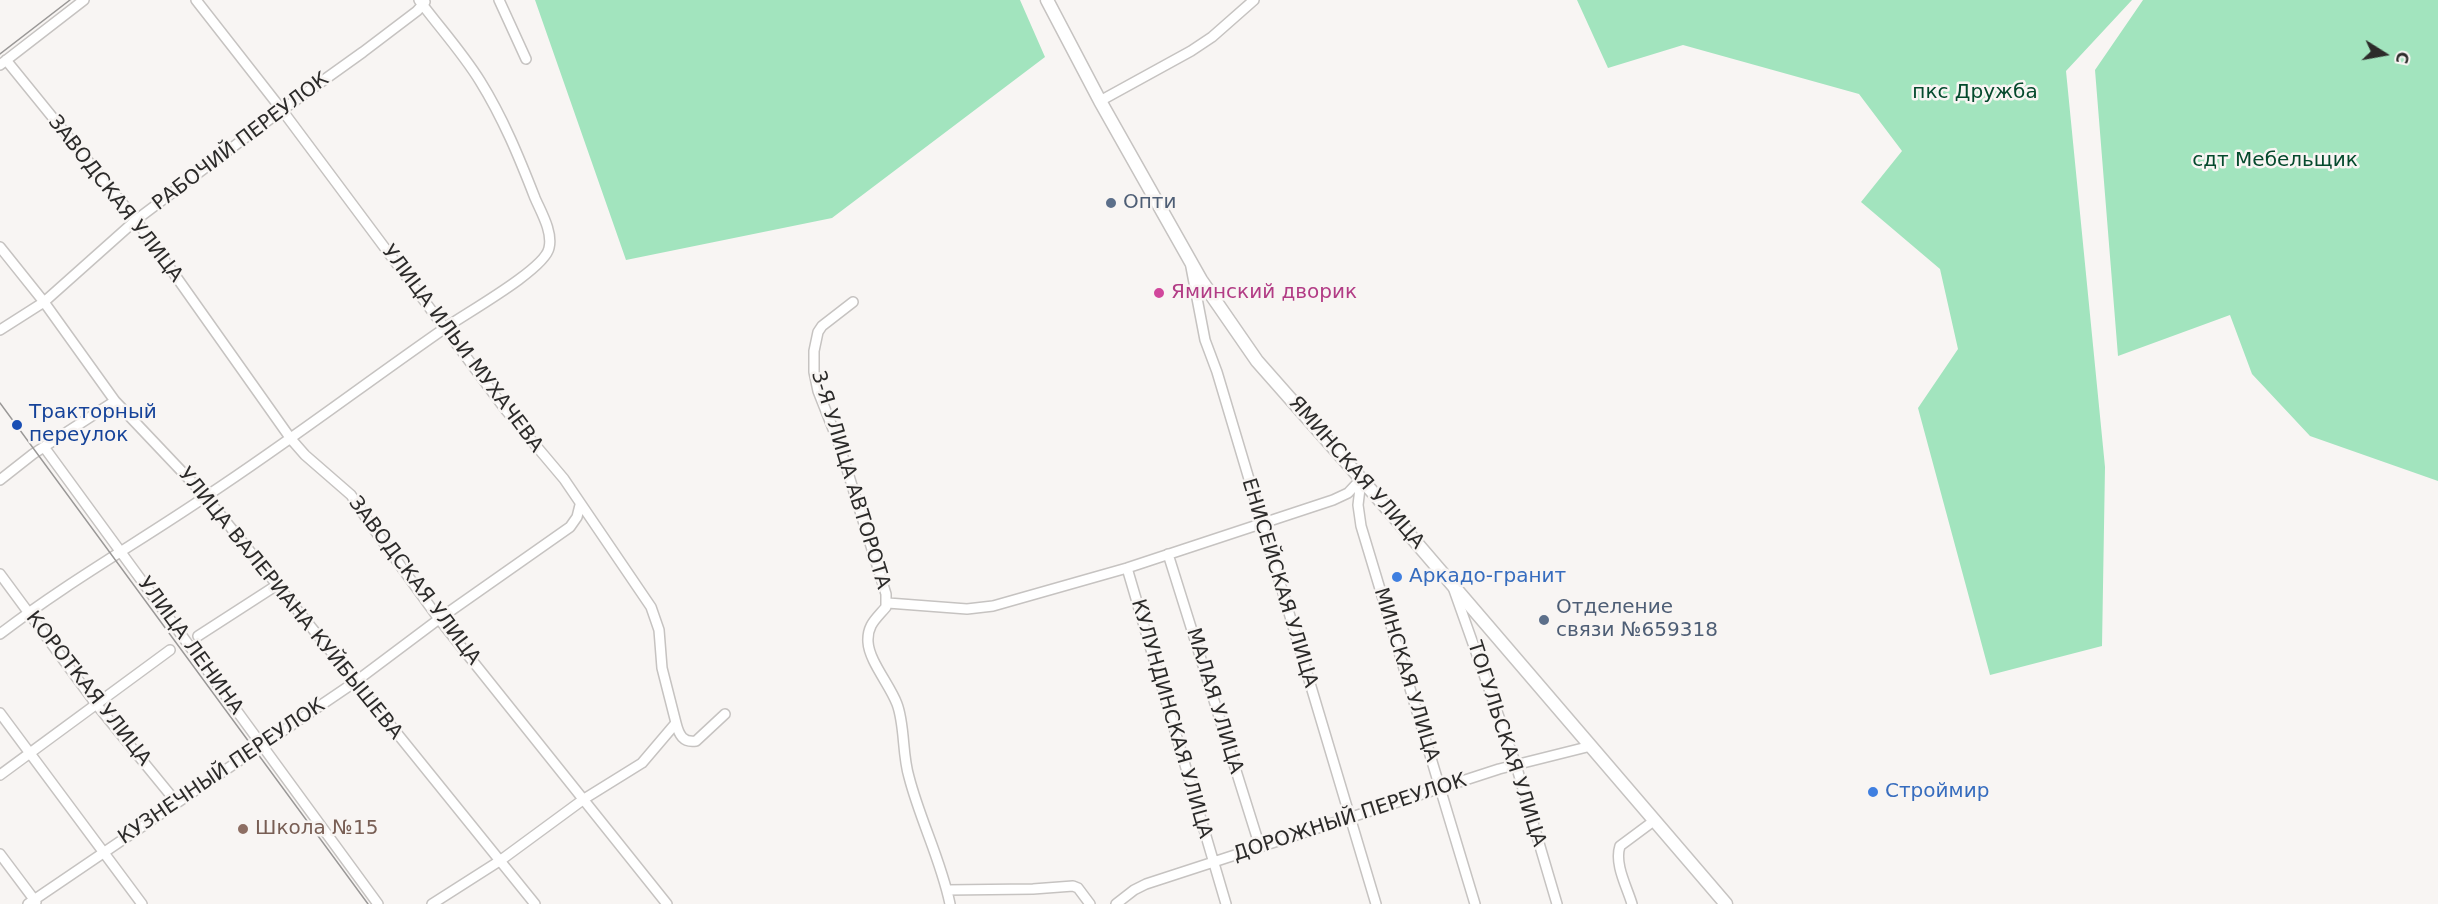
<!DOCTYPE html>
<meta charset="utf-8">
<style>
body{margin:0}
#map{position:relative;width:2438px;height:904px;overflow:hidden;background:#f8f5f3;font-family:"DejaVu Sans",sans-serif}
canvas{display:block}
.north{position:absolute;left:2354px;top:24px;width:60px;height:60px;-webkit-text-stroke:4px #f8f5f3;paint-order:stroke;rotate:101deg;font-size:16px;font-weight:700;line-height:24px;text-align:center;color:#2c2b2a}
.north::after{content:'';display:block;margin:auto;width:21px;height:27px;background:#2c2b2a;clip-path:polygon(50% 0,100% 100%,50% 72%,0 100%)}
</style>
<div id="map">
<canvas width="2438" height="904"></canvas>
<div class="north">С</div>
</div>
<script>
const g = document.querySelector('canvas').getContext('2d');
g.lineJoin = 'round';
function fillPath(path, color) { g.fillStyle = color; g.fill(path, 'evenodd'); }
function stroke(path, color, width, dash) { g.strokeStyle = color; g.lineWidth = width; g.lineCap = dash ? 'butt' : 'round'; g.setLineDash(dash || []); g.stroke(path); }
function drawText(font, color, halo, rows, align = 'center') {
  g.font = font + ' "DejaVu Sans",sans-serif'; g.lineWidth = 5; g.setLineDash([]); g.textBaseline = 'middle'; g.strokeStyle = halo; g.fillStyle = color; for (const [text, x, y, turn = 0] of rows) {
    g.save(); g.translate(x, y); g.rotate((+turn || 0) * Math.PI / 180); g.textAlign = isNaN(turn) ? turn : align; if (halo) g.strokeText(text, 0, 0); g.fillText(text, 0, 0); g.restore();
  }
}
const green = new Path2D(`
 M535,0h485l25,57 -213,161 -206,42z
 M1577,0h555l-66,71 39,396 -3,179 -112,29 -72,-267 40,-59 -18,-80 -79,-67 41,-51 -43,-57 -176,-49 -75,23z
 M2143,0h295v481l-128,-45 -58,-62 -22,-59 -112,41 -23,-286z`);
const minor = new Path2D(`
 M196,0l86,110 223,299 59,70 87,128 8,23 3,38 14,55
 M499,0l27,59
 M6,60l130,160 155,219 14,16 46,40 17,26 71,98 228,285
 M0,65l84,-65
 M1100,101l91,-50 21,-14 42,-37
 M0,247l44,55 71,99 91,96 329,407
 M1191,267l14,73 12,32 159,532
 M853,302l-31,24 -4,6 -4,19v21l4,19 21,53 47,150v13c-10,12 -19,18 -18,35 1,19 22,43 29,62 8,21 5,50 12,73 11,43 32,83 41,127
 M0,330l44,-28 92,-82 146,-110 81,-58 54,-41 8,-9
 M44,447l334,457
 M0,480l33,-26 82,-53
 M1361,480l-3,25 3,21 114,378
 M1168,554l92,293
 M1127,568l99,336
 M0,574l96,130 81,99
 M1454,590l62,175 41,139
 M888,603l79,6 26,-3 134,-38 206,-68 15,-7 13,-14
 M0,634c66,-51 139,-92 208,-139 82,-54 159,-113 240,-169 20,-14 97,-57 101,-78 4,-16 -8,-36 -14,-50 -16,-41 -32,-80 -55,-117 -18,-29 -41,-54 -61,-81
 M198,636l79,-51
 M0,713l142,191
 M0,775l170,-125
 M0,854l36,48
 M947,890l86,-1 40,-3 5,2 12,16
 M28,904l327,-222 84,-63 131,-92 7,-10 3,-12
 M432,904l69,-44 83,-61 58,-36 34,-40c3,12 7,20 20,18l29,-27
 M1116,904l18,-14 12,-6 353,-115 92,-23
 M1632,904c-5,-17 -18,-40 -12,-58l35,-26`);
const major = new Path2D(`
 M1047,0l53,101 101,179 56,81 127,144 342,399`);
const tram = new Path2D(`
 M0,54l70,-54
 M0,403l368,501`);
const markers = [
 [1111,203,6,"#5c6f8a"],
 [1159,293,6,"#d1479c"],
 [17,425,6,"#1a4fb4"],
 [1397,577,6,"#3f7fe0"],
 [1544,620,6,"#5c6f8a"],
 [1873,792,6,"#3f7fe0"],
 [243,829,6,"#8d6e63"]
];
const parkNames = [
 ["пкс Дружба",1975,93],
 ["сдт Мебельщик",2275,161]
];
const streetNames = [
 ["РАБОЧИЙ ПЕРЕУЛОК",241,142,-37],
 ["ЗАВОДСКАЯ УЛИЦА",115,199,52],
 ["УЛИЦА ИЛЬИ МУХАЧЕВА",462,349,53],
 ["ЯМИНСКАЯ УЛИЦА",1356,473,49],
 ["3-Я УЛИЦА АВТОРОТА",850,480,73],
 ["ЗАВОДСКАЯ УЛИЦА",414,581,53],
 ["ЕНИСЕЙСКАЯ УЛИЦА",1279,583,73],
 ["УЛИЦА ВАЛЕРИАНА КУЙБЫШЕВА",290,604,51],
 ["УЛИЦА ЛЕНИНА",190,646,54],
 ["МИНСКАЯ УЛИЦА",1406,675,73],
 ["КОРОТКАЯ УЛИЦА",88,689,52],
 ["МАЛАЯ УЛИЦА",1214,701,73],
 ["КУЛУНДИНСКАЯ УЛИЦА",1171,719,74],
 ["ТОГУЛЬСКАЯ УЛИЦА",1506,744,72],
 ["КУЗНЕЧНЫЙ ПЕРЕУЛОК",222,772,-34],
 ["ДОРОЖНЫЙ ПЕРЕУЛОК",1350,818,-18]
];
const serviceNames = [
 ["Опти",1123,203],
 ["Отделение",1556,608],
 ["связи №659318",1556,631]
];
const hotelNames = [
 ["Яминский дворик",1171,293]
];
const transitNames = [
 ["Тракторный",29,413],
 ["переулок",29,436]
];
const shopNames = [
 ["Аркадо-гранит",1409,577],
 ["Строймир",1885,792]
];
const educationNames = [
 ["Школа №15",255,829]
];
fillPath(green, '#a2e4be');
stroke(minor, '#c6c3c1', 12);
stroke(major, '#c6c3c1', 15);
stroke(minor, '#fff', 9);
stroke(major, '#fff', 12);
stroke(tram, '#9a9897', 1.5);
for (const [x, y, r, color] of markers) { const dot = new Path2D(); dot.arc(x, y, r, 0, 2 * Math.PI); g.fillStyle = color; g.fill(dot); stroke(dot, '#f8f5f3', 2); }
drawText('20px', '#054a2d', '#f8f5f3', parkNames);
drawText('20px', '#2c2b2a', '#f8f5f3', streetNames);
drawText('20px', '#4e5e75', '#f8f5f3', serviceNames, 'left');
drawText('20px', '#b23c85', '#f8f5f3', hotelNames, 'left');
drawText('20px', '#164399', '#f8f5f3', transitNames, 'left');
drawText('20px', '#366cbe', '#f8f5f3', shopNames, 'left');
drawText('20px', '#785e54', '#f8f5f3', educationNames, 'left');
</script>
